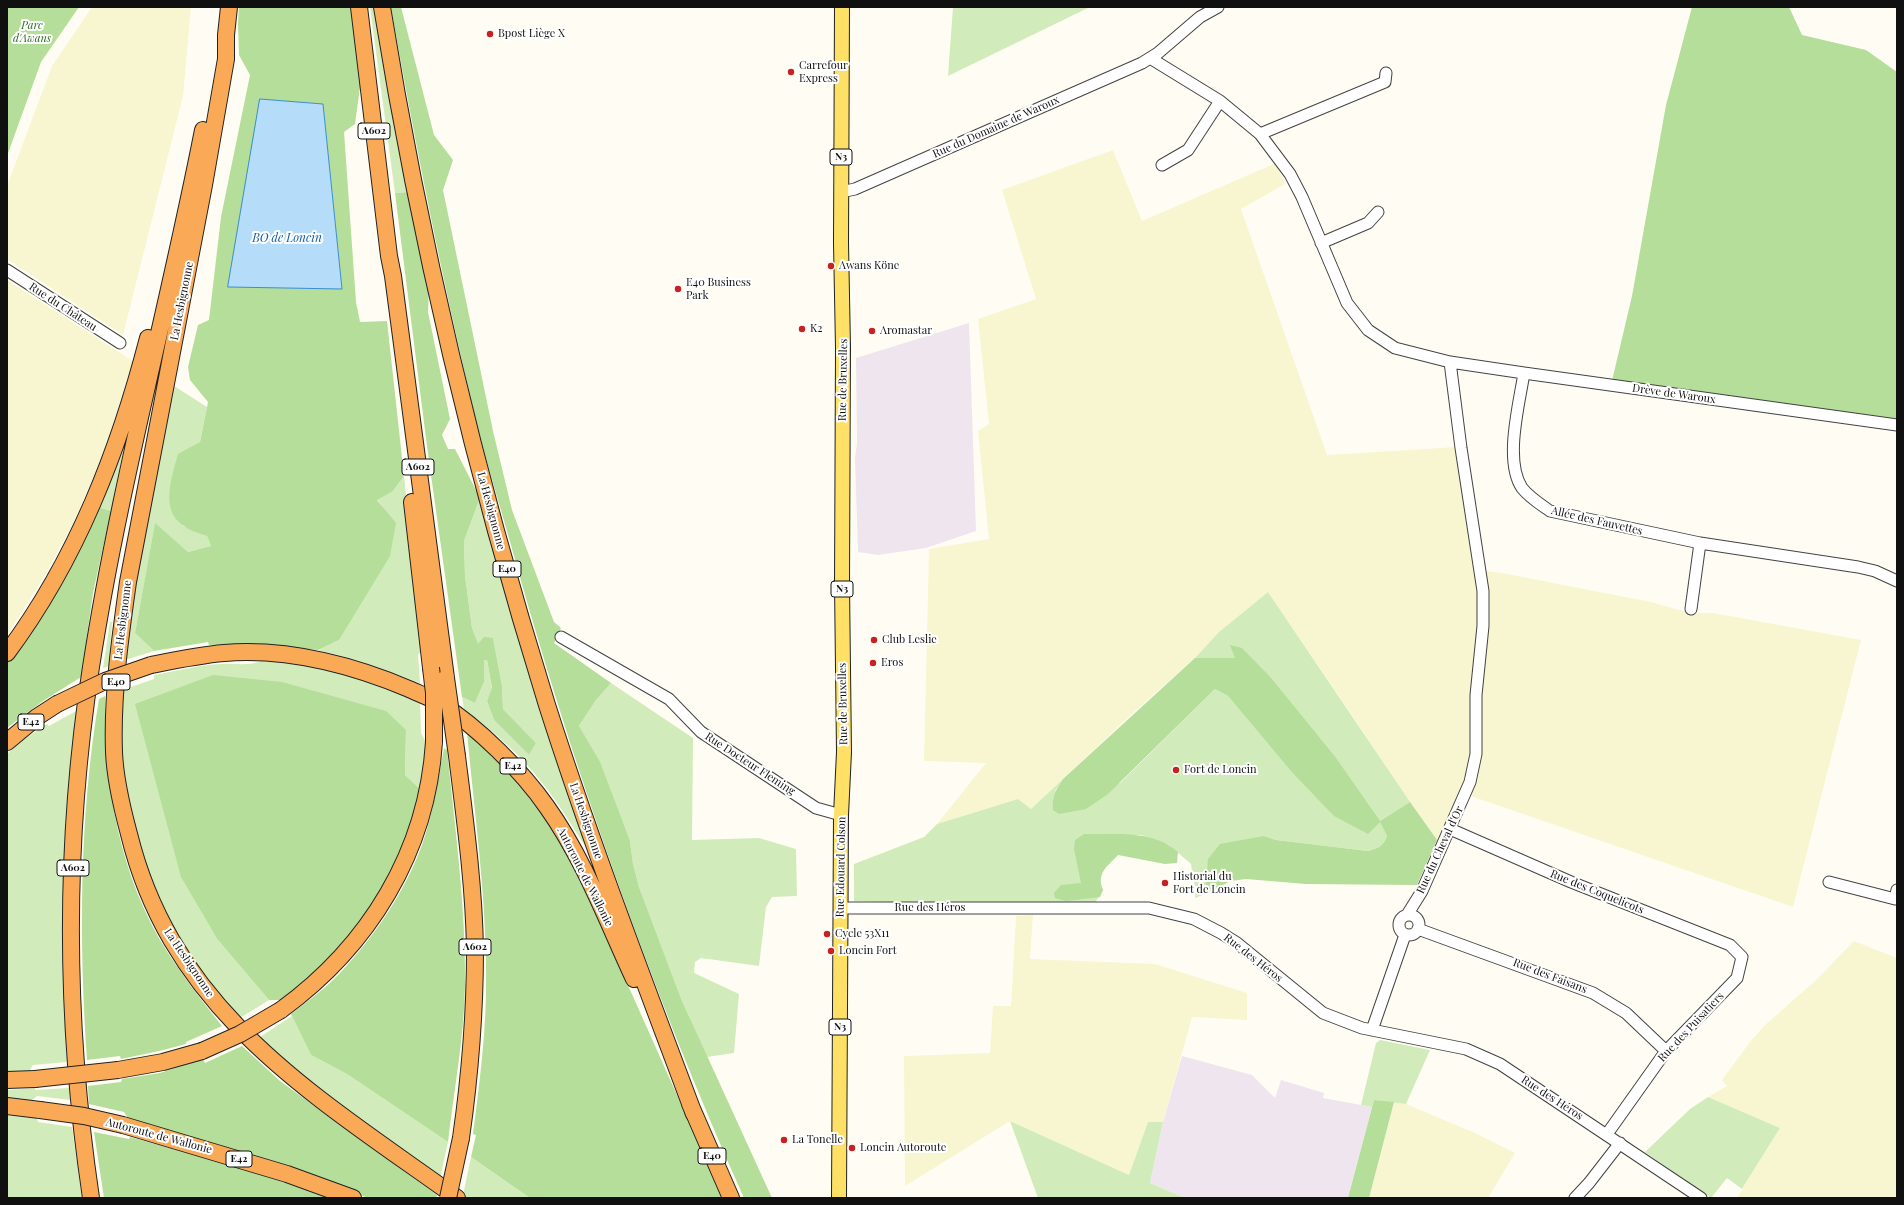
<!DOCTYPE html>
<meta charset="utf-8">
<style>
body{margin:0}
#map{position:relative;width:1904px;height:1205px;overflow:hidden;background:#fffdf3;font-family:"Playfair Display",serif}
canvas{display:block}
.frame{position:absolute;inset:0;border:8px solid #101010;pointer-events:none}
</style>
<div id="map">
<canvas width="1904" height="1205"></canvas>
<div class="frame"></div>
</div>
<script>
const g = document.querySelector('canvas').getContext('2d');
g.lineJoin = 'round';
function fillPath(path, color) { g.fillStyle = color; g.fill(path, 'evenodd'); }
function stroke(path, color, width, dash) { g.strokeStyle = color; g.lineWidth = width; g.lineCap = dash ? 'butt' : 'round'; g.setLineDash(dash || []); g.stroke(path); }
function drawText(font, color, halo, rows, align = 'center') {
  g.font = font + ' "Playfair Display",serif'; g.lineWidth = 4; g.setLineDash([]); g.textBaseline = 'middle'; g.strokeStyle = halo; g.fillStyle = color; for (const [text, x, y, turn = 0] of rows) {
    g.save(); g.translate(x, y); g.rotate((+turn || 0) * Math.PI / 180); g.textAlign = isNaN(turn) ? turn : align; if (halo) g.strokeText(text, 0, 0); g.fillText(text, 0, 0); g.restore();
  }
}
const industrial = new Path2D(`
 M969,323l7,208 -50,17 -48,7 -20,-3 -3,-94 2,-15 -1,-85z
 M1182,1056l70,19 23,23 6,-18 43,13 -1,5 49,9 -24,91h-163l-35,-15 13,-61z`);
const farmland = new Path2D(`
 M92,7h99l-8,89 -60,239 -116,-76v-73l45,-120z
 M1113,150l29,71 134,-58 9,21 -44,25 86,246 129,-8 21,123 25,3 149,29 39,11h23l148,27 -68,267 -331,-114 -26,51 -78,-120 -90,-132 -49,40 -24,26 -62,55 -102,96 -13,-10 -81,25 49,-61 -62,-2 5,-212 60,-10 -11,-108 11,-7 -11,-105 58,-20 -34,-109z
 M7,280l126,81 -28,88 -32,75 -32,58 -34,53z
 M1033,915l-3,44 125,5 92,29v27l-55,-3 -29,105h-15l-19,53 -119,-54 -105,65 -1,-130 86,-3 3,-47h18l5,-90z
 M1854,941l43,17v240h-160l43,-70 -72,-31 19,-11 -5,-6 28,-38 15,-17 50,-44z
 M1394,1102l12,2 69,29 40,20 -27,45h-119z`);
const green = new Path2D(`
 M370,7h7l32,185 -14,1z
 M953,7h137l-142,69z
 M171,384l36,23 -24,119 24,10 4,10 -23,6 -33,-28 -20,109 19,18 -29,9 5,-52z
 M122,447h2l-13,64 -13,-4z
 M404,476l19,176 -5,2 2,29 -61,-22 -41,-11 21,-10 56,-116 -18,-25 16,-8z
 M480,498l100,326 5,22c-16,-25 -31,-50 -51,-73 -20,-24 -45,-45 -70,-64l-2,-12 13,6 9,-21v-22h3l5,29 -5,12 7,19 35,35 7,-12 -33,-34 -1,-23 -9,-48 -15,7 -6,-17 -7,-52 -1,-35z
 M1268,592l142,210 -30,19 7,15c-4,11 -9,12 -19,15l-92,-11 -12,-4 -56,29 -3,29 -10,4 1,-10 -3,-8 -2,-16 -22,-19 -28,-10h-45l6,38 -2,9 3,8 -11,18 -238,-7v-37l70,-27 13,-13 81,-25 13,10 32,-30 -8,12 65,-8 95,-94 13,7 61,73 56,3 -11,-17 -61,-75 -38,-22h-40l24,-26z
 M110,622h2l-3,44 -6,2z
 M265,659l78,12 77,30 1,32 6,11 -6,46 -16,-15 1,-45 -188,210 51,60 -32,20 -42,-53 -35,-61 -29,-82 -12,-77 3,-57 32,-11v-4c22,-4 45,-10 68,-11 15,-1 30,3 43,-5z
 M611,683l82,55 -1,102 67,-2 37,11 1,47 -25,1 -6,10 -7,59 -58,-8 -6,4 -1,11 45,21 -5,59 -27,4 -25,-56 -43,-114 -6,-23 -3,-23 -51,-115 17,-26z
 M78,710l-13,117 -2,136 4,99 -34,3 -4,7 -22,2v-320l17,-15 23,-15 2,2z
 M292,1016l19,39 36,19 101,68 -8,36 -96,-68 -87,-71z
 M1380,1040l50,10 -24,54 -32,-4 -2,7 -11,-2 15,-62z
 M35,1088v2l34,-2 1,12 -33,-4 -6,5 -24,-1v-10z
 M1708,1097l72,31 -38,61 -15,-11 -16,20 -66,-46 45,-43z
 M7,1115l30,3 1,4 34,5 10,71h-75z
 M1010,1121l119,54 19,-53h15l-13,61 35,15h-147z
 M471,1157l59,41h-63l-4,-3z`);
const forest = new Path2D(`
 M7,7h72l-38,55 -34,94z
 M239,7h112l9,80 -5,37 -11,8 12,170 4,20 27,-1 17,155 -11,15 -16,9 19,23 -6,33 -51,84 -21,10 -72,-6 -37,1 -1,-3 -54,9 -19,-18 20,-110 33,29 23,-6 -4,-10c-8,-3 -17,-5 -23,-10 -25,-16 -12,-49 -6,-72l22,-12 8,-40 -18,-22 -2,-13 10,-42 11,-5 12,-103 29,-142 -11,-20 -1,-32zM260,99l63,5 19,185z
 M391,7h10l33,128 19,25 -10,30 50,241 19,79 42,112 7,6 -7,15 57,40 -15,17 -17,26 21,36 30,79 3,23 6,23 43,114 90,197h-28c-95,-213 -173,-435 -235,-660 -12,-42 -25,-84 -35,-126 -32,-134 -59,-269 -83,-405z
 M1692,7h97l13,28 64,15 31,22v347l-286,-34 21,-89 34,-191z
 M409,192l20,93 -1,27 22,107 -8,16 6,14h7l25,49 -16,43 1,35 7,52 6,16 6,-7 9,1 9,48 1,23 33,34 -7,12 -35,-35 -7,-19 5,-13 -5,-28h-3v22l-9,21 -13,-6 -35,-251 -32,-253z
 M98,507l13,4 -18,82 -12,84 -38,24 -36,27v-65l32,-47z
 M1230,645l12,3 31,32 61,75 46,66 30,-19 27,38 -20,45 -111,-1 -60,-5 -15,2 -26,13 3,-35 12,-15 44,-8 12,4 92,11c10,-3 15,-4 19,-15l-7,-14 -12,12 -34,-18 -45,-47 -61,-73 -13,-7 -107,105 -22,15 -27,5 -6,-4c-1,-13 3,-21 10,-31l132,-121h40z
 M213,675l69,7 104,29 20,19 -1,45 16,15 -8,31 -14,37 -20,38 -27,39 -38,40 -31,25h-14l-51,-60 -37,-63 -46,-173z
 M105,696c-1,89 14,180 63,257 16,25 35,49 54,73l-36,16v2l-27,7 -38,8 -1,-3 -33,4c-8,-120 -8,-242 12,-361z
 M467,732l26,21 57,65 22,42 151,338h-193l-59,-41 5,-22 -3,-1c6,-46 12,-93 13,-139 2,-88 -11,-176 -19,-263z
 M444,748l3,2c8,78 19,157 18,236 -1,52 -11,104 -17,156l-101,-68 -36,-19 -20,-41c17,-13 35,-26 49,-41 34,-36 65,-81 82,-128 11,-31 16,-64 22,-97z
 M1084,834c32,1 68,-5 94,18l-1,11 -12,1 -47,-9c-11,12 -22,18 -15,35l-3,7 -34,4 -11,-3 -1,-5 7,-8 20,-2 -7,-34 1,-9z
 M242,1046l38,35 157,114 -1,3h-68l-55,-22 -183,-55 -6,-9 -35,-8 -1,-18 33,-4 1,-3 38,-6 43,-14 2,4z
 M1374,1100l20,2 -25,96h-21z
 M94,1132l35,7 1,-2c66,18 133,36 197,61h-223z`);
const water = new Path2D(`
 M260,99l63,5 19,185 -114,-2z`);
const minor = new Path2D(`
 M1150,58l70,43 40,33 30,40 12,23 45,106 21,27 27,18 55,14 74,11 373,52
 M1260,134l125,-52 1,-9
 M1162,165l26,-15 32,-49
 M841,192l14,-3 287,-126 16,-10 42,-36 18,-10
 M1321,243l47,-20 10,-11
 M7,270l113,73
 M1524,373c-5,32 -20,88 -2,115 8,10 18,16 28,23l150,32 158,24 17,4 22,10
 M1691,609l9,-66
 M561,637l108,62 32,33 115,76 25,7
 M1450,829l121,53 159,63 12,12 -5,21 -71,73 -59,83
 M1829,882l66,17 2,-9
 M840,908h309l45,11 27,14 16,10 86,70 39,15 104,21 34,15 201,134
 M1407,915l15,-24 48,-109 6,-28v-59l7,-69v-35l-22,-143 -11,-86
 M1399 925a10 10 0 1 1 20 0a10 10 0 1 1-20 0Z
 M1418,929l175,64 33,20 40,38
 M1372,1030l33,-95
 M1575,1198l14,-15 31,-40`);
const major = new Path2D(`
 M839,1198l2,-383 3,-63 -2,-167 1,-237 -2,-105 1,-236`);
const highway = new Path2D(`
 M229,7l-3,28v24l-22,126 -76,397c-8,56 -16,113 -14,170 1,27 8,56 15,82 44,180 188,263 328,364
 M359,7l30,249 4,20 53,402
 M382,7c38,236 94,470 165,698 44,138 96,273 147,409
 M412,502l19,166
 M7,653c70,-94 112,-203 141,-315
 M151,665c25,-5 49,-10 73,-12 63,-5 128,12 185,36 11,5 22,9 32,15 37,23 81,67 106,103 37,52 60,114 87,172
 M7,742l30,-25 20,-13
 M457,756c8,64 17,129 18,194 0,63 -5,125 -14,188
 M281,1010c88,-64 146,-158 153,-268
 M118,1070l45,-8 39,-11
 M7,1080l28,-1
 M690,1104l41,94
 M7,1106l33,4
 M123,1125l164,49 66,24
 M91,1198c-26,-175 -27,-356 0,-531 28,-181 77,-358 112,-537`);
const highwayBridge = new Path2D(`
 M431,668l3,25v49
 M446,678l11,78
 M57,704l48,-23 46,-16
 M202,1051l38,-17 41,-24
 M35,1079l83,-9
 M40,1110l44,6 39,9
 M448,1198l13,-60`);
const markers = [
 [490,34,4,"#c72221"],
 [791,72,4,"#c72221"],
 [831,266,4,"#c72221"],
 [678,289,4,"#c72221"],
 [802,329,4,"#c72221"],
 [872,331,4,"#c72221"],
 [874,640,4,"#c72221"],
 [873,663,4,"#c72221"],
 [1176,770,4,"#c72221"],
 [1165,883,4,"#c72221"],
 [827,934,4,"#c72221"],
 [831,951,4,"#c72221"],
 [784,1140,4,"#c72221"],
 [852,1148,4,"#c72221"]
];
const shields = [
 [374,131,32],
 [841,157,22],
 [418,467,32],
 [507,569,28],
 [842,589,22],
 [116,682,28],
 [31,722,26],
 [513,766,26],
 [73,868,32],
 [475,947,32],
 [840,1027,22],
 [712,1156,28],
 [239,1159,26]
];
const shieldNames = [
 ["A602",374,131],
 ["N3",841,157],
 ["A602",418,467],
 ["E40",507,569],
 ["N3",842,589],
 ["E40",116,682],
 ["E42",31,722],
 ["E42",513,766],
 ["A602",73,868],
 ["A602",475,947],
 ["N3",840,1027],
 ["E40",712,1156],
 ["E42",239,1159]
];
const parkNames = [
 ["Parc",32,26],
 ["d'Awans",32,39]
];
const poiNames = [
 ["Bpost Liège X",498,34],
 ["Carrefour",799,66],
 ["Express",799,79],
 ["Awans Köne",839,266],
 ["E40 Business",686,283],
 ["Park",686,296],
 ["K2",810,329],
 ["Aromastar",880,331],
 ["Club Leslie",882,640],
 ["Eros",881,663],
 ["Fort de Loncin",1184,770],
 ["Historial du",1173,877],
 ["Fort de Loncin",1173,890],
 ["Cycle 53X11",835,934],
 ["Loncin Fort",839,951],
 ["La Tonelle",792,1140],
 ["Loncin Autoroute",860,1148]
];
const streetNames = [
 ["Rue du Domaine de Waroux",996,127,-24],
 ["La Hesbignonne",182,301,-79],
 ["Rue du Château",63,307,33],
 ["Rue de Bruxelles",843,380,-89],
 ["Drève de Waroux",1674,394,8],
 ["La Hesbignonne",491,511,75],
 ["Allée des Fauvettes",1597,521,13],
 ["La Hesbignonne",123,620,-83],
 ["Rue de Bruxelles",843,704,-91],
 ["Rue Docteur Fleming",750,764,33],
 ["La Hesbignonne",586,821,71],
 ["Rue du Cheval d'Or",1440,850,-65],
 ["Rue Edouard Colson",841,867,-89],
 ["Autoroute de Wallonie",585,877,63],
 ["Rue des Coquelicots",1597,892,22],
 ["Rue des Héros",930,908],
 ["Rue des Héros",1253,958,38],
 ["La Hesbignonne",189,963,56],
 ["Rue des Faisans",1550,976,21],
 ["Rue des Puisatiers",1691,1027,-47],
 ["Rue des Héros",1552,1098,33],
 ["Autoroute de Wallonie",159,1136,15]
];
const waterNames = [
 ["BO de Loncin",287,238]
];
fillPath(industrial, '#eee5ef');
fillPath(farmland, '#f7f6d1');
fillPath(green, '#d1ecba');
fillPath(forest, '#b4de99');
fillPath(water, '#b5dcf9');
stroke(water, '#398ed3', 1);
stroke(minor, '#434343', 13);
stroke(major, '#212121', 16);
stroke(highway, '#212121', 18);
stroke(minor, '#fff', 11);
stroke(major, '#fde065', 14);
stroke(highway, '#faaa57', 16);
stroke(highwayBridge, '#212121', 18, []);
stroke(highwayBridge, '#faaa57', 16);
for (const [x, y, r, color] of markers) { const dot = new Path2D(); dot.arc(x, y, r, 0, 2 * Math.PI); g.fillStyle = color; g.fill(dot); stroke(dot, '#fff', 1.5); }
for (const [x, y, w] of shields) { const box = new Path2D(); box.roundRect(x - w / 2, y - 8, w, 16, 3); g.fillStyle = '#fff'; g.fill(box); stroke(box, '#101010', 1); }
drawText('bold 10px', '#101010', null, shieldNames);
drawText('italic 11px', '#296c1c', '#fff', parkNames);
drawText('11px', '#101010', '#fff', poiNames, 'left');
drawText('11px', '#101010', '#fff', streetNames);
drawText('italic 12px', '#125fa9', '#fff', waterNames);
</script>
